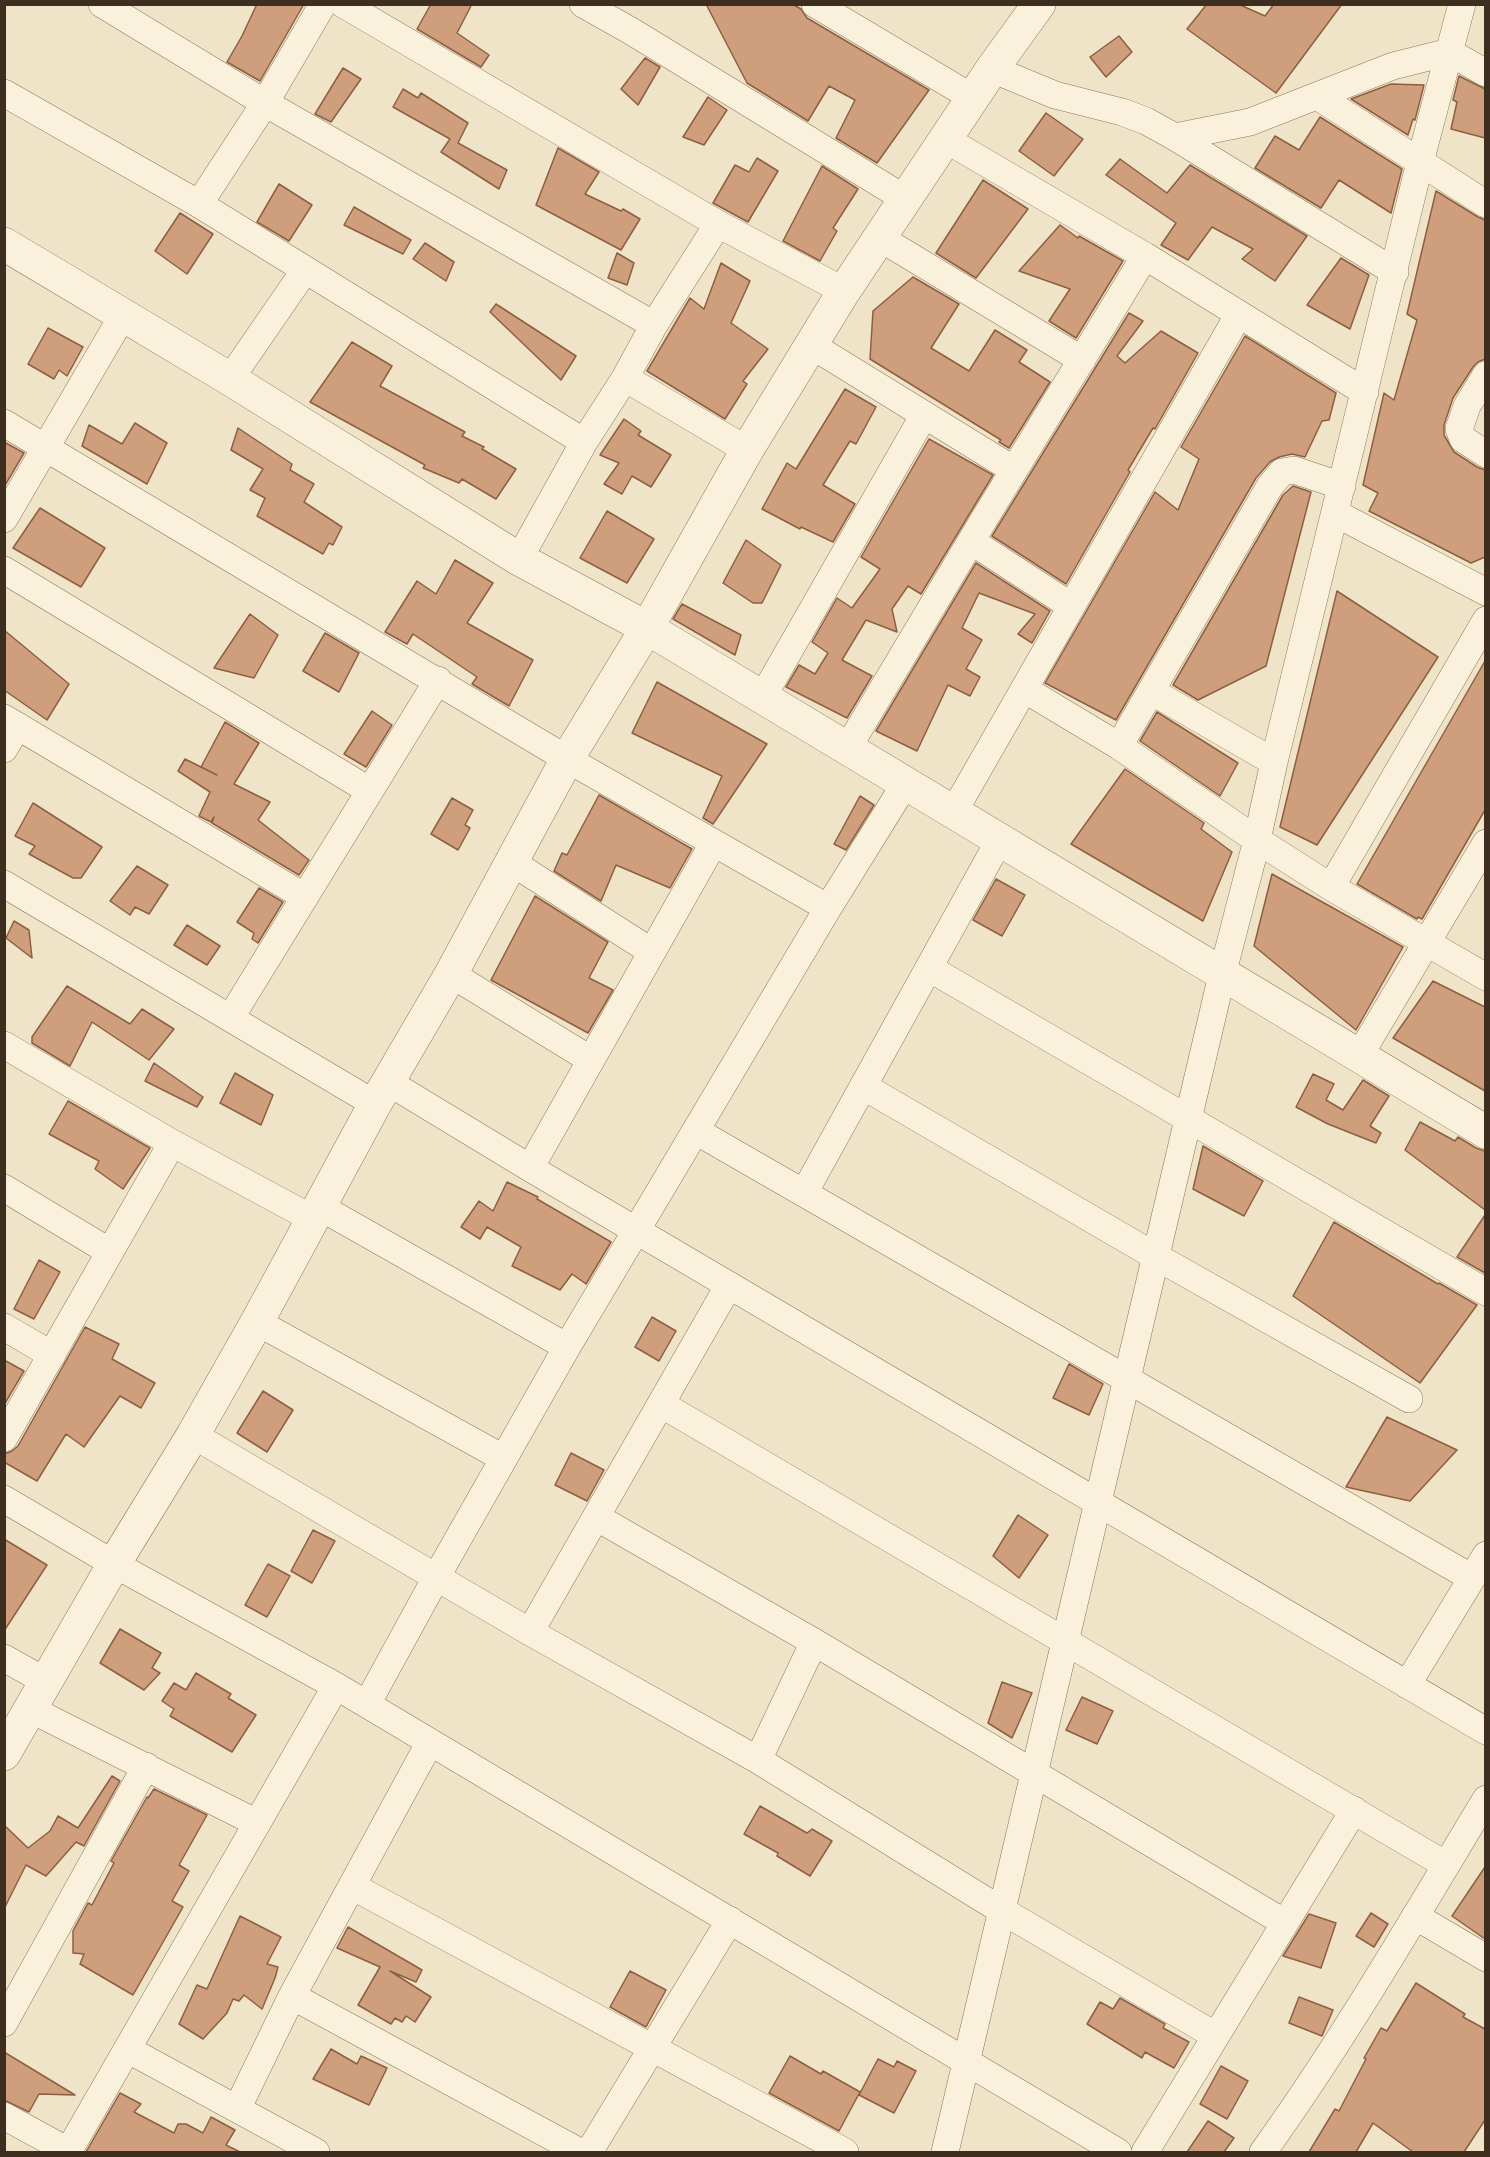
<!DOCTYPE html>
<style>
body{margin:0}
#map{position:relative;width:1490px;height:2157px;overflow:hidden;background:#f0e4c8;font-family:"Roboto Serif",serif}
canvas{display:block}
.frame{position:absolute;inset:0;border:6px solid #3d2e20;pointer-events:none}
</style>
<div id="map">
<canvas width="1490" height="2157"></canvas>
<div class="frame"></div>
</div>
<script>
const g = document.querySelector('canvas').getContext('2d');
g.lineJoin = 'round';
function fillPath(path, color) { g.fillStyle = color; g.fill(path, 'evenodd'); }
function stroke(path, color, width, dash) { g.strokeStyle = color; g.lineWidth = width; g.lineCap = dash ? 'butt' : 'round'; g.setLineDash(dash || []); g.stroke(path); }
const building = new Path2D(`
 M257,4h47l-44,77 -33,-19 15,-26z
 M431,4h41l-15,29 32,22 -8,12 -64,-38z
 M706,4h86l9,5 6,9 122,72 -52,73 -41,-25 19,-38 -26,-14 -21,35 -61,-38z
 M1207,4h31l27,12 9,-12h68l-66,89 -89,-64z
 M1119,36l13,16 -26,25 -16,-20z
 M645,58l15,9 -22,38 -17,-16z
 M343,68l18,11 -30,43 -16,-8z
 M1459,76l26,13v49l-34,-9 6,-27 -4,-2z
 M1391,84l33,1 -9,35 -2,-1 -5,16 -57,-36z
 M403,89l15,9 3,-5 47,30 -10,20 49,27 -8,19 -58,-37 9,-13 -57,-32z
 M708,97l19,13 -23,35 -21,-8z
 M1046,113l37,26 -29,37 -35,-25z
 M1320,117l82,52 -11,44 -52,-33 -18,28 -66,-40 20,-32 24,14z
 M558,148l41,24 -14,22 36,17 2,-2 17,10 -19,31 -85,-45z
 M757,158l21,13 -30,51 -35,-19 22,-38 14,7z
 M1120,159l47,34 23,-28 117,71 -32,45 -33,-22 11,-10 -41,-22 -24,33 -27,-15 15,-22 -70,-48z
 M822,166l36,23 -25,39 4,3 -17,30 -37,-20z
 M983,180l45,29 -52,69 -40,-25z
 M279,184l33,21 -23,36 -32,-19z
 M1436,191l42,26 7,3v139l-7,3 -5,5 -20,31 -9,27v10l10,17 23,15 8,3v87l-14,6 -102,-52 9,-18 -15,-8 21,-92 10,7 23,-80 -10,-6z
 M354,207l57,33 -8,14 -59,-29z
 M180,213l33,21 -26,40 -32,-23z
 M1060,225l18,13 1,-2 44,25 -47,77 -27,-17 21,-32 -51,-18z
 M425,243l29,19 -8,19 -33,-22z
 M617,253l17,10 -7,22 -19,-7z
 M1341,258l28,17 -19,54 -43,-24z
 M721,263l29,18 -19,42 37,26 -25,32 4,3 -22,35 -78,-48 43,-73 14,11z
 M913,277l46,27 -28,44 38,23 26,-41 32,20 -8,12 31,20 -41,66 -10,-6 2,-2 -131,-81 3,-48z
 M496,304l80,52 -15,24 -71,-68z
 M1129,313l14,8 -26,35 8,7 36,-32 37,22 -43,76 -2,-1 -25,42 2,2 -64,112 -74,-48z
 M48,328l35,19 -16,29 -8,-6 -5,9 -26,-15z
 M1245,336l91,57 -7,27 -7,1 -17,36 -13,-3 -13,3 -9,5 -14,16 -140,242 -71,-37 110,-191 23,18 21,-51 -18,-12z
 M352,342l40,24 -12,20 85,46 -3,4 22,11 -2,2 34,20 -20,30 -34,-20 -3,4 -36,-15 2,-3 -115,-63z
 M845,389l31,18 -20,37 -6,-3 -27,44 32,19 -22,38 -32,-15 -1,2 -38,-20 25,-46 9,6z
 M624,419l17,12 -3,4 33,20 -20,32 -19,-11 -10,18 -18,-10 15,-21 -19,-8z
 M135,423l32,20 -20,41 -65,-38 7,-21 33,19z
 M238,428l54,36 -2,6 24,14 -10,18 38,25 -9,18 -4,-2 -6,11 -66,-38 8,-18 -15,-8 13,-21 -32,-19z
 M929,439l64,36 -72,119 -13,-8 -16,23 5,23 -31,-12 -24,40 30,16 -25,42 -61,-31 13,-22 16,9 13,-21 -16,-11 25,-44 15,10 28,-39 -19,-12z
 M4,442l20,11 -20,34z
 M1293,486l18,6 -45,174 -68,34 -25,-15 110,-190z
 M40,508l65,40 -24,39 -68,-39z
 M607,511l47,28 -27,44 -47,-25z
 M746,540l35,25 -19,38h-9l-30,-20z
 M455,560l38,23 -26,40 66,37 -24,46 -37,-22 5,-7 -64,-43 -6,10 -22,-12 32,-51 19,13z
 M976,563l74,48 -18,32 -14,-9 17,-20 -56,-21 -17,35 20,12 -16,29 14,8 -10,19 -22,-11 -31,66 -41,-20z
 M1337,591l101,66 -121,188 -37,-18z
 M682,604l59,31 -6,20 -62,-36z
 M250,614l28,21 -24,43 -40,-10z
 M4,630l65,54 -22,36 -43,-30z
 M325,633l34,20 -20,39 -36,-21z
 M1485,661v149l-63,109 -4,-2 -1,2 -60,-35z
 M657,682l110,62 -54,80 -10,-6 19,-42 -90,-43z
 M372,711l20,14 -26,42 -22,-13z
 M1157,712l81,51 -18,33 -80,-55z
 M225,722l34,21 -25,41 36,18 -12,18 51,40 -10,15 -87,-52 2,-6 -3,5 -12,-6 11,-24 -32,-21 7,-12 32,16 -16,-8z
 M1125,769l79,54 -3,6 31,23 -29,69 -132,-77z
 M599,795l93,54 -22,39 -54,-23 -15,36 -47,-30 8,-18 5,2z
 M860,796l14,9 -28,45 -12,-6z
 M452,798l21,12 -8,15 5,3 -12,22 -27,-16z
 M33,803l69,44 -21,31h-8l-44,-24 6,-8 -20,-10z
 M137,866l31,19 -19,29 -14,-7 -5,8 -20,-14z
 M1272,874l131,73 -47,83 -102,-84z
 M996,879l29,16 -23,41 -29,-16z
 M259,888l24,14 -25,41 -6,-4 2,-6 -17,-11z
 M535,896l73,46 -19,36 24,12 -25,43 -97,-53z
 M14,921l15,9 3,28 -26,-20z
 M187,925l33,21 -13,19 -33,-20z
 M1433,981l52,26v84l-92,-53z
 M67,986l63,38 12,-15 32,20 -25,31 -57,-38 -22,44 -38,-23v-6z
 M154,1063l49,34 -6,10 -52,-26z
 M235,1073l38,22 -12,30 -41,-22z
 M1313,1074l21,10 -8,16 17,10 20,-30 26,16 -19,30 11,7 -5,10 -48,-19 -32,-17z
 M68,1101l82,47 -27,41 -28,-20 4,-8 -50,-27z
 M1420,1122l35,19 3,-4 18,11 9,3v59l-80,-60z
 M1203,1146l60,35 -19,35 -51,-27z
 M507,1182l31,15 -1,2 74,43 -25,42 -14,-10 -12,16 -48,-24 9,-19 -34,-20 -7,12 -19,-12 18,-26 14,10z
 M1485,1215v58l-28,-16z
 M1334,1222l104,62 1,-1 38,22 -57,78 -127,-87z
 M39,1260l21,12 -26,47 -20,-10z
 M652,1317l24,14 -17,30 -24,-14z
 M85,1327l34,17 -7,15 43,24 -14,25 -21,-12 -36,51 -18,-13 -29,47 -33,-19v-8l8,-3 6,-5z
 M4,1360l20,11 -20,34z
 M1069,1364l34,20 -14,31 -36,-17z
 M263,1391l30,19 -26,42 -30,-19z
 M1387,1417l70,33 -47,51 -64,-14z
 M571,1453l33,17 -17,31 -32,-16z
 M1018,1515l30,20 -29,43 -26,-22z
 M313,1530l22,11 -23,42 -21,-12z
 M4,1539l43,26 -43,66z
 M268,1564l22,12 -23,41 -22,-12z
 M120,1629l41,24 -9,15 8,5 -16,17 -44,-27z
 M196,1673l35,21 -3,4 28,17 -24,37 -62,-36 4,-7 -12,-8 12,-18 12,7z
 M1002,1682l30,11 -20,45 -24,-15z
 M1082,1697l31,14 -16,33 -31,-14z
 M112,1776l8,5 -36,65 -8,-4 -30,34 -20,-11 -22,44v-84l24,23 22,-17 8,-15 20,12z
 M154,1789l53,26 -28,50 10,6 -17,30 11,6 -50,88 -53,-31 4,-10 -11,-1v-22l15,-28 4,2 22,-42 -3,-2 36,-64 1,1z
 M760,1806l47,27 5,-4 20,12 -22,35 -33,-20 1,-3 -34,-19z
 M1485,1867v72l-33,-23z
 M1371,1913l17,11 -14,23 -18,-11z
 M1309,1914l27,9 -15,45 -38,-12z
 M240,1916l41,21 -14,27 11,3 -3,11 -13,31 -18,-14 -5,6 -6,-2 -6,14 -24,26 -24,-15 18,-39 10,4z
 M348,1927l74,43 -6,12 -26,-11 41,26 -16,25 -9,-6 -4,6 -7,-4 -4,6 -33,-19 22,-38 -43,-19z
 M630,1971l36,19 -20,37 -36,-20z
 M1416,1983l49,31 -2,3 22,12v91l-21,32h-51l-40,-29 -17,29h-47l26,-43 4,2 27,-52 -2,-1 17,-30 6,3z
 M1299,1997l34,13 -11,26 -33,-13z
 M1120,1998l45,26 -2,4 26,14 -15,26 -29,-16 -3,6 -55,-34 13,-22 13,7z
 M331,2049l26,15 4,-8 26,12 -18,37 -56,-26z
 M4,2052l71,43 -36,-1 -10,18 -25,-12z
 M790,2056l31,18 2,-3 37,21 -21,39 -70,-38z
 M878,2059l16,8 3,-6 19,10 -22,42 -35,-18z
 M1221,2066l27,15 -21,38 -27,-15z
 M120,2093l21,11 -7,8 40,21 4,-9h8l17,9 8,-16 24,13 -9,15 14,7h-154z
 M1208,2121l26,17 -10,14h-37z`);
const minor = new Path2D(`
 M102,4l163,99 389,222
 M343,4l375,220 126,67
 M583,4l48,27 276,169
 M815,4l158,94
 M992,69l63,26 67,17 24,9 29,16 220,135
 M4,93l195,111 385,238
 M1317,96l169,108
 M1175,137l75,-15 143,-56 56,-14 37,21
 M945,139l200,117 220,136
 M199,204l66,-101 58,-99
 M880,238l202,122
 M811,345l203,125
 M1486,375l-19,31 -8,23 4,10 23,15
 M625,378l122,72
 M230,379l75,-109
 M4,423l563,336 261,149
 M1335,513l151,79
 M4,519l119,-204
 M971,541l100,65
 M519,559l65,-117 41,-64 29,-53 64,-101
 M4,570l366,221
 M1024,689l95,57 138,94 74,47 155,90
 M1151,691l123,71
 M762,698l162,-283
 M4,718l301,179
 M1119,746l151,-260 12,-14 12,-2 48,16
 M4,749l14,-23
 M847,749l136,-228 162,-265
 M953,813l286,-499
 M513,863l139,89
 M4,884l371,220
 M1331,887l155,-267
 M929,968l557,324
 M451,974l140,86
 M231,1017l207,-337
 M4,1045l168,98 141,76
 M1359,1056l127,-213
 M388,1082l142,86 956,563
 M863,1086l292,170 254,143
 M696,1131l776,447
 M530,1168l183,-324
 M4,1188l106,64
 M804,1193l195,-352
 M320,1207l247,140
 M257,1322l246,136
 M4,1327l48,28
 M661,1404l785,461
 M193,1435l337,197 228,128 243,150 215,126
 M4,1438l168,-295
 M4,1499l110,65 222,122 782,466
 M596,1517l218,125 471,281
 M530,1632l199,-347
 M4,1658l41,23
 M1407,1685l79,-130
 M367,1704l70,-128 130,-229 261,-439 77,-124
 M30,1709l227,114
 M758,1760l56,-118
 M352,1886l493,266
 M1415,1916l71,42
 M292,1996l288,156
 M4,2023l142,-257
 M127,2049l189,103
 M237,2109l55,-113 138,-254
 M4,2116l66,36
 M68,2152l268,-466
 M589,2152l141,-232
 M945,2152l277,-1177 35,-135 17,-78 146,-600 42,-158
 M1145,2152l209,-342
 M1263,2152c81,-113 151,-234 223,-353`);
const tertiary = new Path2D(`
 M4,244l226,135 289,180 128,69 839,504
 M4,1754l110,-190 79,-129 64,-113 118,-218 76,-130 116,-215 80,-131 100,-178 97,-159 148,-222 47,-65`);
fillPath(building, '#cf9f7d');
stroke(building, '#8d5f41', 1.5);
stroke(minor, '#8d765c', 28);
stroke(tertiary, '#8d765c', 34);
stroke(minor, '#faf1dc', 27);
stroke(tertiary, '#faf1dc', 33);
</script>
